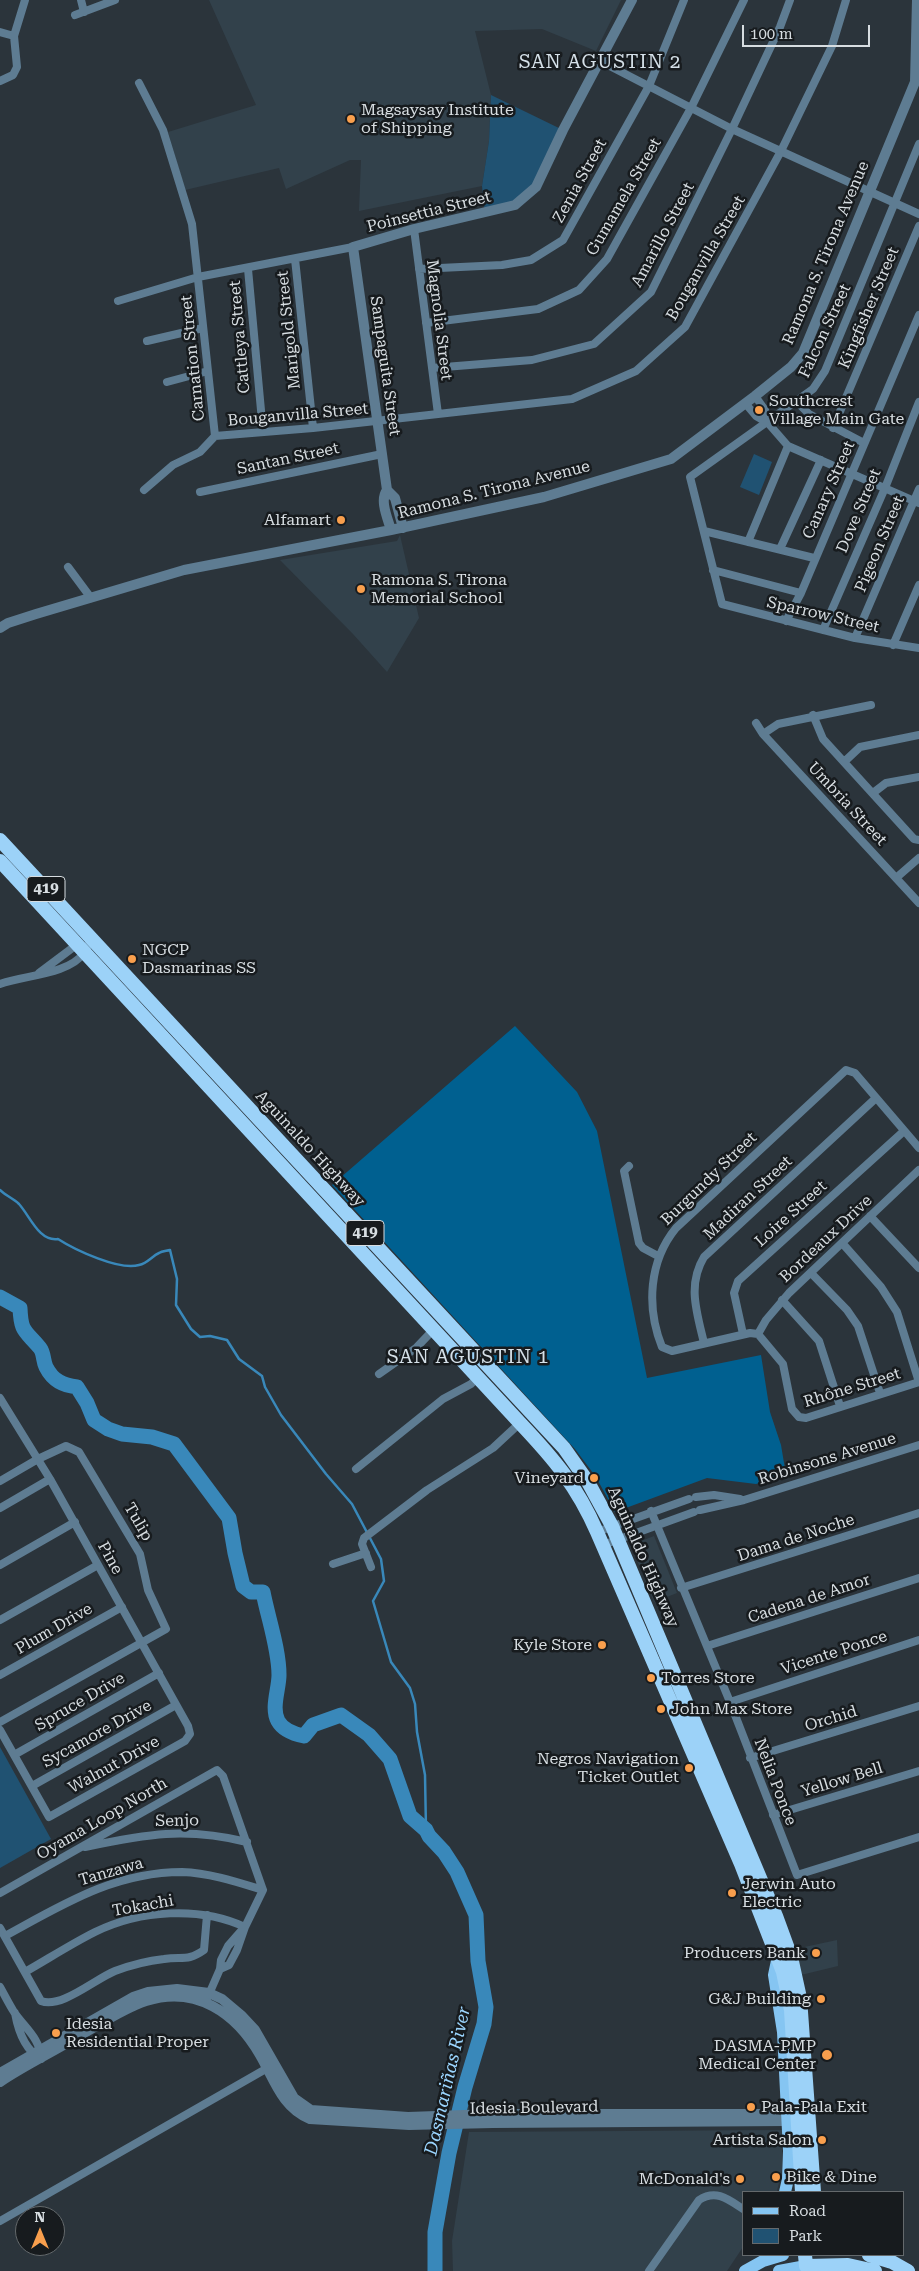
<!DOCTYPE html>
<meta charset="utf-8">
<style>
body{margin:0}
#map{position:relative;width:919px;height:2271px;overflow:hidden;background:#2b343b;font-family:"Roboto Serif",serif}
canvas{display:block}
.legend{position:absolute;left:742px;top:2191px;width:162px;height:65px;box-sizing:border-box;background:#171b1e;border:1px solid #64696c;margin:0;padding:6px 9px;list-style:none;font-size:15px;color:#d7dde1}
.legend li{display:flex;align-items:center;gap:10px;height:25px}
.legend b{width:25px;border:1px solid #64696c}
.north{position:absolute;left:15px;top:2206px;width:50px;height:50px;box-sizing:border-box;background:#171b1e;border:1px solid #64696c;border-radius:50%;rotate:0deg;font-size:14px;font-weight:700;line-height:20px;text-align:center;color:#d7dde1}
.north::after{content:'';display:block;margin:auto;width:18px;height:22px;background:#f99f4d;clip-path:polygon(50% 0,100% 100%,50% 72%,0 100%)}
.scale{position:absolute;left:742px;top:25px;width:128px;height:22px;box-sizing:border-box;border:2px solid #d7dde1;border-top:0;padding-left:6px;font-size:15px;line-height:18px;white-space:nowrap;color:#d7dde1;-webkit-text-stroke:4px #171b1e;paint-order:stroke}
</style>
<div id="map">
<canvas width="919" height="2271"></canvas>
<ul class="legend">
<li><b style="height:6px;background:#85c5f2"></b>Road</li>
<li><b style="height:14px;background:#205272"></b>Park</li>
</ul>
<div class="north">N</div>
<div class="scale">100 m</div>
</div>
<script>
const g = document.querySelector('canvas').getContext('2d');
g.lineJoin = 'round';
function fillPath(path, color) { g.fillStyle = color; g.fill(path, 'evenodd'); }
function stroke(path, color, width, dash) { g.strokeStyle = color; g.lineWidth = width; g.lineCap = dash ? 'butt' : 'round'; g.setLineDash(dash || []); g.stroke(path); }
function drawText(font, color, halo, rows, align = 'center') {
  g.font = font + ' "Roboto Serif",serif'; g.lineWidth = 5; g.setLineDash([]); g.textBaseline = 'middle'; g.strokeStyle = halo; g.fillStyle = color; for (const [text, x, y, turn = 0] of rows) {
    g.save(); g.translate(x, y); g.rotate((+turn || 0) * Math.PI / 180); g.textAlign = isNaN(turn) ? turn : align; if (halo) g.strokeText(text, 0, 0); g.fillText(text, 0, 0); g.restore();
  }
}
const built = new Path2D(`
 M209,0h412l-25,51 -54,-22 -67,2 16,64 -2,46 -7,45 -123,25 2,-51h-11l-64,29 -7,-21 -94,22 -17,-58 88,-27z
 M400,535l19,83 -32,54 -34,-38 -73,-74 117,-19z
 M654,1536l23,57 -23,9 -23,-57z
 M837,1940l1,26 -37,9 -6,-26z
 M782,2130v40l-5,21 -34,1v55l-16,24h-274l-1,-30 17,-109z`);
const green = new Path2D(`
 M491,95l72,35 -27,57 -21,18 -30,9 -3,-28 7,-45z
 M754,454l18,8 -13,33 -19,-8z
 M0,1747l51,92 -51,29z`);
const forest = new Path2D(`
 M515,1026l62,66 20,39 50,247 114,-23 9,57 11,33 5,30 -30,9 -49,-6 -92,34 -19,-35 -21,-28 -243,-264z`);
const stream = new Path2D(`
 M0,1190c6,6 13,8 19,14 11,12 20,38 39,35 17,11 62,32 81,26 9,-2 13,-9 20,-12 3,-2 8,-2 11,-3l7,29 -1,26 15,24 9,8 10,-1 17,4 12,19 23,17 3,11 16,28 45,59 26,30 29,55 3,22 -11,20 18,61 19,26 5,16 2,28 8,43 1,55`);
const river = new Path2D(`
 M0,1297l20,11c1,25 5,22 20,40 4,5 3,13 6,19 7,14 17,18 31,20l10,16 7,17 14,9 14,5 30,3 22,7 55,74 6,35 8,33 8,6h12c5,26 16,57 16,83 0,14 -8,33 -1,46 5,9 16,13 26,15l9,-11 28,-10 28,20 21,24 20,57 16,14 3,6 15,16 13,20 19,43 2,46 8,46 -2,17 -19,63 -16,66 -14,79v39`);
const minor = new Path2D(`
 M81,0l3,12
 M75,15l40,-15
 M0,32l14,4
 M600,61l132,68 187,85
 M0,81l13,-6 4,-8 -3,-31 11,-36
 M139,83l24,47 29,94 23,212
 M919,144l-67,162 -27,65 -12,18 -123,88 32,127 133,34 64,10
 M414,229l24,185
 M295,259l18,169
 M248,269l15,163
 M419,269l83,-4 29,-5 32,-20 86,-154 35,-86
 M118,301l80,-24 155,-30
 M426,323l112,-14 41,-19 28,-31 84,-151 53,-108
 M147,341l56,-13
 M432,368l100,-8 62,-16 57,-52 81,-163 48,-102 10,-27
 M167,382l41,-11
 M755,396l10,14 3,13
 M797,402l12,12 55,29
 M745,403l11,13 12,7 20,23 131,57
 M833,428l86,-202
 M215,436l98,-8 259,-29 64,-28 49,-44 96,-176 51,-105 14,-46
 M144,490l29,-25 27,-13 15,-16
 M200,492l182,-38
 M704,531l110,27
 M748,542l40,-96
 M780,549l41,-89
 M68,567l23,31
 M713,570l88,23
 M786,621l15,-28 118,-278
 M823,630l62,-142 34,-86
 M855,638l64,-149
 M893,645l26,-60
 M813,715l10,24 91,100 5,1
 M756,723l7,11 156,169
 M763,734l15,-10 93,-19
 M844,762l16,-15 59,-12
 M873,793l13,-10 33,-6
 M896,878l23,-20
 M39,973l40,-30
 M0,984c24,-9 68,-9 84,-31 3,-4 5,-10 7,-14
 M629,1166l-5,5 15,72 4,5 15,8
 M870,1216l49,52
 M843,1244l38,43 16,25 22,70
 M811,1273l36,37 11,16 22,67
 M782,1300l37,41 21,65
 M743,1334l-9,-41 4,-12 166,-150
 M758,1334l-8,-1 -78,18 -10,-4c-16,-40 -13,-86 14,-119l170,-158 9,3 64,75
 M758,1334l8,-14 23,-27 130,-123
 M758,1334l25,30 9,45 7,8 7,1 113,-36
 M704,1343c-7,-30 -17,-58 0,-86l172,-159
 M379,1374l37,-26 19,-20
 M0,1398l50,81 138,247 2,8 -5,7 -136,76 -49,-87
 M356,1469l87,-70 28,-15 8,-8
 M0,1481l38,-22 28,-13 13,6 61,102 8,36 18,39 -166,93
 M696,1497l18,-2 26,4
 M0,1508l50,-29
 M700,1510l44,-10 175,-55
 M651,1511l79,191 67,173 122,-38
 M597,1532l92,-33
 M603,1545l91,-33
 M333,1564l33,-11
 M0,1565l75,-43
 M371,1567l-9,-23 2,-6 63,-48 66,-42 28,-26
 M681,1588l238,-75
 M0,1620l98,-55
 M707,1646l212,-68
 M0,1675l122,-68
 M730,1702l189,-62
 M14,1755l145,-82
 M750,1758l169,-52
 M32,1786l144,-81
 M773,1815l146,-44
 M85,1847c62,-13 100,-20 162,-5
 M0,1893l217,-123 6,6 40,114 -18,37 -8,23 -8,15 -9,4
 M0,1928l41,73c20,8 54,-22 74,-30 16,-6 31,-10 49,-12 18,-3 23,3 40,-9l3,-35
 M5,1936c57,-31 109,-64 177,-64 28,1 55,10 81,18
 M25,1972c23,-13 46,-28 70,-40 45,-22 105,-26 150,-5
 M0,1987c5,9 9,17 14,25 10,15 27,27 27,47 -16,-9 -23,-29 -26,-46
 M206,2001l14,-32 1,-9 7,-14 14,-16
 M0,2221l271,-155
 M649,2271l50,-71c17,-11 29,-1 44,9`);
const tertiary = new Path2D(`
 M387,490l8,8 8,30
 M391,530c-3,-11 -12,-30 -4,-40l-34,-243 61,-18 101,-24 21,-18 27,-57 69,-130
 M0,628l8,-5 28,-9 148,-44 207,-40 153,-33 127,-38 84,-63 36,-29 12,-14 112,-271 2,-82
 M0,2073l133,-76 15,-5 29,-3 32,4 13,6 19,16 14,15 39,68 17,12 97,7 85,-3h294
 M0,2082c25,-17 53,-30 79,-46 22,-12 43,-27 67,-35 50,-16 90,12 114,54 14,24 22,53 50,64l99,6 84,-2 295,-2`);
const primary = new Path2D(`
 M778,1956l-4,19 9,57 6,119 -1,28 -3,13
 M745,2271l18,-10 20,-6
 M779,2271l27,-5v5`);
const trunk = new Path2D(`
 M0,840l564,608 24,34 24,44 164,390 15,41 9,41 14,194
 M0,861l520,562c34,36 57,63 77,109l144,332 42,108 8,38 11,182
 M805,2255l1,11 42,-1 27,6
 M869,2255l23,7 16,9`);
const markers = [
 [351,119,5,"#f99f4d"],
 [759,410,5,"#f99f4d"],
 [341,520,5,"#f99f4d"],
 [361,589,5,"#f99f4d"],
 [132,959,5,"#f99f4d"],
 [594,1478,5,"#f99f4d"],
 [602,1645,5,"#f99f4d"],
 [651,1678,5,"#f99f4d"],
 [661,1709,5,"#f99f4d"],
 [689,1768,5,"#f99f4d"],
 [732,1893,5,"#f99f4d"],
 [816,1953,5,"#f99f4d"],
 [821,1999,5,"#f99f4d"],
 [56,2033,5,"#f99f4d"],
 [827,2055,6,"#f99f4d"],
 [751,2107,5,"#f99f4d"],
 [822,2140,5,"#f99f4d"],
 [776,2177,5,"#f99f4d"],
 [740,2179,5,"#f99f4d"]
];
const shields = [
 [46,889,38],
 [365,1233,38]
];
const shieldNames = [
 ["419",46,889],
 ["419",365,1233]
];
const poiNames = [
 ["Magsaysay Institute",361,110],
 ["of Shipping",361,128],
 ["Southcrest",769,401],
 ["Village Main Gate",769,419],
 ["Alfamart",331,520,"right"],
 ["Ramona S. Tirona",371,580],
 ["Memorial School",371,598],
 ["NGCP",142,950],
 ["Dasmarinas SS",142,968],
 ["Vineyard",584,1478,"right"],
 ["Kyle Store",592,1645,"right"],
 ["Torres Store",661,1678],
 ["John Max Store",671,1709],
 ["Negros Navigation",679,1759,"right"],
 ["Ticket Outlet",679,1777,"right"],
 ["Jerwin Auto",742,1884],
 ["Electric",742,1902],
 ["Producers Bank",806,1953,"right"],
 ["G&J Building",811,1999,"right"],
 ["Idesia",66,2024],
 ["Residential Proper",66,2042],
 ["DASMA-PMP",816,2046,"right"],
 ["Medical Center",816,2064,"right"],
 ["Pala-Pala Exit",761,2107],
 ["Artista Salon",812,2140,"right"],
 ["Bike & Dine",786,2177],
 ["McDonald's",730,2179,"right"]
];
const streetNames = [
 ["Zenia Street",580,181,-61],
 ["Gumamela Street",624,197,-60],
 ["Poinsettia Street",429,212,-14],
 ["Amarillo Street",663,235,-62],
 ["Ramona S. Tirona Avenue",826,253,-67],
 ["Bouganvilla Street",706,258,-60],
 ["Kingfisher Street",869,308,-67],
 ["Magnolia Street",439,320,83],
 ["Marigold Street",289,330,-96],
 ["Falcon Street",825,331,-65],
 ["Cattleya Street",240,337,-95],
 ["Carnation Street",193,358,-96],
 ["Sampaguita Street",385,366,82],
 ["Bouganvilla Street",298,415,-5],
 ["Santan Street",288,459,-12],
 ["Ramona S. Tirona Avenue",494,490,-14],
 ["Canary Street",829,490,-66],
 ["Dove Street",859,511,-67],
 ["Pigeon Street",880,544,-67],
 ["Sparrow Street",823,615,13],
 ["Umbria Street",847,804,47],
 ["Aguinaldo Highway",310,1149,47],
 ["Burgundy Street",709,1179,-44],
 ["Madiran Street",748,1198,-43],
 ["Loire Street",791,1214,-42],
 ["Bordeaux Drive",826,1239,-43],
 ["Rhône Street",852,1388,-17],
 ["Robinsons Avenue",827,1459,-17],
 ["Tulip",138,1522,60],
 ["Dama de Noche",796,1538,-18],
 ["Aguinaldo Highway",643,1557,66],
 ["Pine",110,1558,61],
 ["Cadena de Amor",809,1599,-18],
 ["Plum Drive",54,1629,-30],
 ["Vicente Ponce",834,1653,-18],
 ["Spruce Drive",80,1702,-30],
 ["Orchid",831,1719,-17],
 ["Sycamore Drive",97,1734,-29],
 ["Walnut Drive",114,1765,-29],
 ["Yellow Bell",842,1780,-17],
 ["Nelia Ponce",775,1782,69],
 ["Oyama Loop North",102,1819,-30],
 ["Senjo",177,1821,-1],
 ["Tanzawa",111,1872,-16],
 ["Tokachi",143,1906,-10],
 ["Idesia Boulevard",534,2108,-1]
];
const waterNames = [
 ["Dasmariñas River",448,2081,-77]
];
const quarterNames = [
 ["SAN AGUSTIN 2",600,62],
 ["SAN AGUSTIN 1",468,1357]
];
fillPath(built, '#32414b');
fillPath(green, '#205272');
fillPath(forest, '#006090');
stroke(stream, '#3988ba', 2.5);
stroke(river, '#3988ba', 15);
stroke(minor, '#5e7c92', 8);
stroke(tertiary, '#5e7c92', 10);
stroke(primary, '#85c5f2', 12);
stroke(trunk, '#9cd2f8', 14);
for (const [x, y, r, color] of markers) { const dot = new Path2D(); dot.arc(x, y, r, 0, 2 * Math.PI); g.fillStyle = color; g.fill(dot); stroke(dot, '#171b1e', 2); }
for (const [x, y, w] of shields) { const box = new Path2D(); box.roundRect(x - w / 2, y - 12.5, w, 25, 4); g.fillStyle = '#171b1e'; g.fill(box); stroke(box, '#d7dde1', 1); }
drawText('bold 15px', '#d7dde1', null, shieldNames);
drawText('16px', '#d7dde1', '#171b1e', poiNames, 'left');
drawText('16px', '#d7dde1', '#171b1e', streetNames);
drawText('italic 18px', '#9bd5fe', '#171b1e', waterNames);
g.letterSpacing = '1px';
drawText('19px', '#d5e0e8', '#171b1e', quarterNames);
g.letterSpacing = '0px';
</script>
